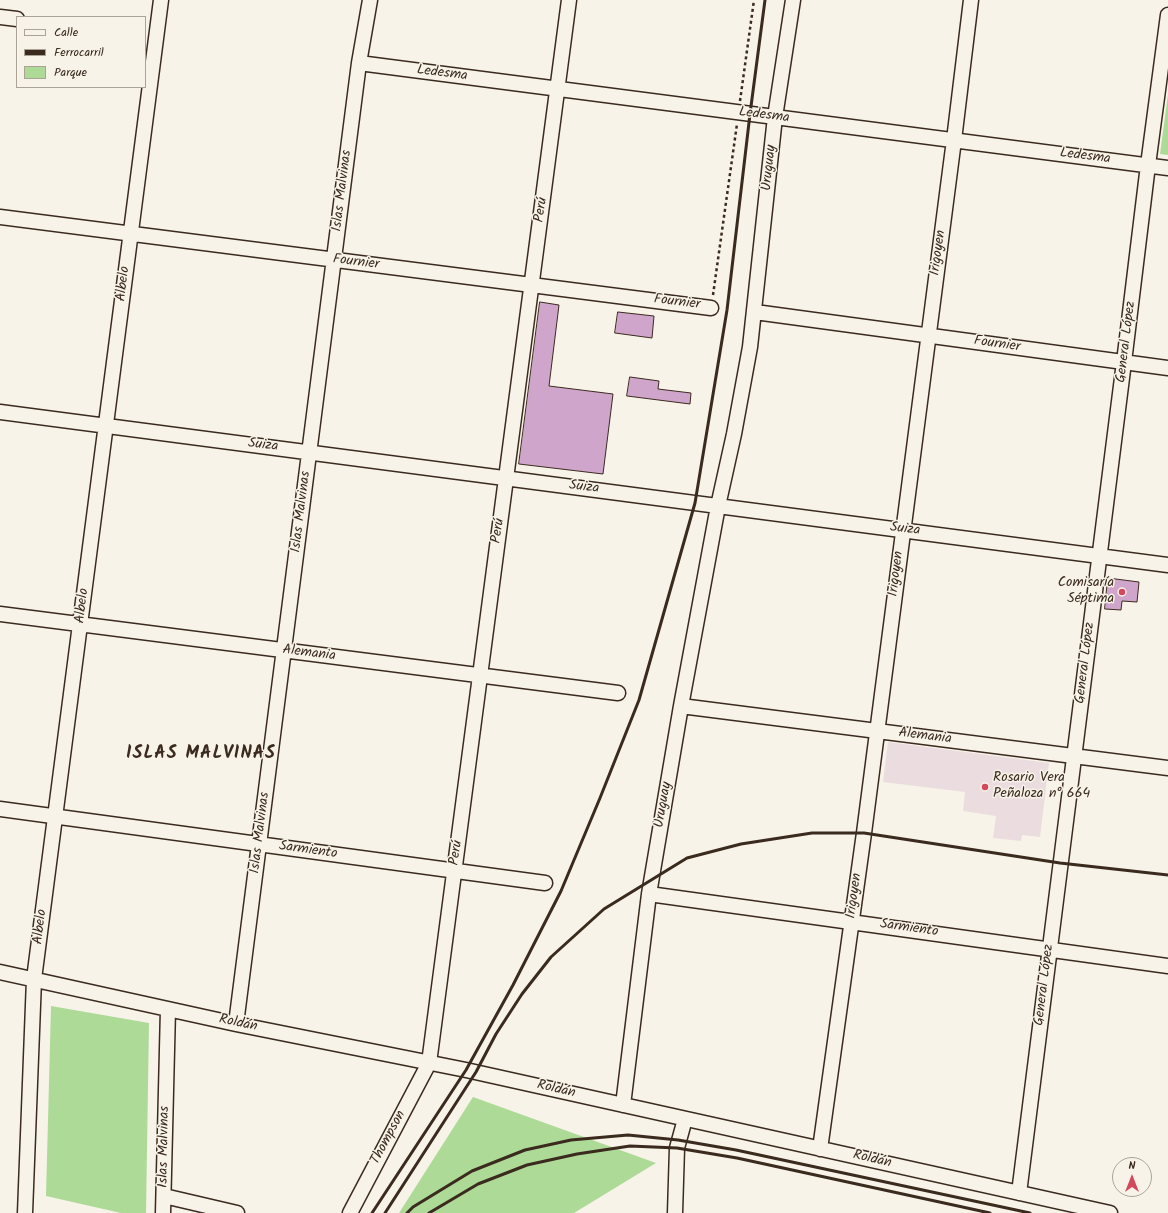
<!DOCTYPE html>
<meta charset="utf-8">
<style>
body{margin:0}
#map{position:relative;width:1168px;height:1213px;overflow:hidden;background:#f7f3e8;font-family:Kalam,sans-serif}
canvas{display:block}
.legend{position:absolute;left:16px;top:16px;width:130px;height:72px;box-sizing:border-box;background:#f7f3e8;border:1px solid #aca397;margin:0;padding:5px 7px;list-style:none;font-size:12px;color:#3b2a1e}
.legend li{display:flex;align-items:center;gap:8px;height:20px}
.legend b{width:20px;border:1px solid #aca397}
.north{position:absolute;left:1112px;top:1157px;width:40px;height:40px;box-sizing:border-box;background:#f7f3e8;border:1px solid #aca397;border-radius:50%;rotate:0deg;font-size:11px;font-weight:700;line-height:16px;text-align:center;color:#3b2a1e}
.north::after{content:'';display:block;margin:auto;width:14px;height:18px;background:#d1495b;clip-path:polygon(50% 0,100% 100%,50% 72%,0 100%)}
</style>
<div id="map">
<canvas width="1168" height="1213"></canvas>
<ul class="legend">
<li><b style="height:5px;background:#f7f3e8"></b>Calle</li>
<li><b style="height:5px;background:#3b2a1e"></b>Ferrocarril</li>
<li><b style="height:11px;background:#aeda98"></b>Parque</li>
</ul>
<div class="north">N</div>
</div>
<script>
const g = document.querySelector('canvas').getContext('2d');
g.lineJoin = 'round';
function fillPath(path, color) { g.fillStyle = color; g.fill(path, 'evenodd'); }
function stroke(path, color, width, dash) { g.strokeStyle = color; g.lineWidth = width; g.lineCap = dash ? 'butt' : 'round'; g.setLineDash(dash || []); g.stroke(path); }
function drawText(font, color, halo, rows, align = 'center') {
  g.font = font + ' Kalam,sans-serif'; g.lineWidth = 3; g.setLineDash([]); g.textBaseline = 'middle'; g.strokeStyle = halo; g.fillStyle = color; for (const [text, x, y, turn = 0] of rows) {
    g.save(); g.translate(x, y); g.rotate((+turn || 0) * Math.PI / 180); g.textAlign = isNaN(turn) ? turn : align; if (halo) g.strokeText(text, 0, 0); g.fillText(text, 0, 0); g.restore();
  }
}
const built = new Path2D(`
 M888,742l161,21 -9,74 -18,-2 -1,6 -28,-3 3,-22 -33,-5 2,-19 -82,-10z`);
const green = new Path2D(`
 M1168,94v61l-8,-1z
 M51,1006l98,17 -3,190h-25l-75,-17z
 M473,1097l183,66 -82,50h-175z`);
const building = new Path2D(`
 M540,302l19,3 -10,81 64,8 -10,80 -84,-10z
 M618,312l36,4 -2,22 -37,-5z
 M630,377l29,4 -1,8 33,4 -1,11 -63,-8z
 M1108,578l31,4 -2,20 -15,-1 -1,9 -16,-1z`);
const path = new Path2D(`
 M740,101l14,-101
 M713,295l24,-171`);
const minor = new Path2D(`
 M0,17l17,2
 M359,63l809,105
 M0,217l711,91
 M755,312l413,56
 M0,412l1168,153
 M0,614l618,79
 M681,706l487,62
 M0,809l545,74
 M649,894l519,72
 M0,972l236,52 230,46 644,143
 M236,1024l123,-961 11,-63
 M623,1105l26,-211 32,-188 37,-200 16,-72 16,-87 25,-230 18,-117
 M820,1149l44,-316 90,-693 17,-140
 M1019,1193l105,-831 24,-197 20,-150
 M164,1196l73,17
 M25,1213l9,-234 127,-979
 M163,1213l5,-204
 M350,1213l79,-150 140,-1063
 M675,1213l2,-65 8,-29`);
const rail = new Path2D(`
 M372,1213l94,-143 47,-85 48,-94 39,-93 39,-98 56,-197 32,-193 23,-196 15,-114
 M385,1213l91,-141 20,-38 26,-40 29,-37 53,-48 83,-51 54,-14 71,-11h52l196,30 108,12
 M407,1213l6,-6 59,-36 53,-21 46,-10 57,-5 50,5 58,10 294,63
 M429,1213l49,-29 49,-19 50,-11 53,-8 47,2 60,10 253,55`);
const markers = [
 [1122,592,4,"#d1495b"],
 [985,787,4,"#d1495b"]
];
const streetNames = [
 ["Ledesma",442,74,7],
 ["Ledesma",764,116,7],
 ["Ledesma",1085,157,7],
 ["Uruguay",770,168,-84],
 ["Islas Malvinas",343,191,-83],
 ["Perú",542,210,-82],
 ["Irigoyen",939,253,-82],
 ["Fournier",356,263,7],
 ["Albelo",124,284,-83],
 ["Fournier",677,303,7],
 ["General López",1127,342,-83],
 ["Fournier",997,345,8],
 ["Suiza",263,446,7],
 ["Suiza",584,488,7],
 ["Islas Malvinas",302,512,-83],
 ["Suiza",905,530,7],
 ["Perú",499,531,-82],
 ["Irigoyen",897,574,-83],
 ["Albelo",83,606,-83],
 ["Alemania",309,654,7],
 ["General López",1086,663,-83],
 ["Alemania",925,737,7],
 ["Uruguay",664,805,-80],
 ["Islas Malvinas",261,833,-83],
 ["Sarmiento",308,851,8],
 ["Perú",457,853,-82],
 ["Irigoyen",855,896,-82],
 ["Albelo",41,927,-83],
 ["Sarmiento",909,929,8],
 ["General López",1045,985,-83],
 ["Roldán",238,1024,12],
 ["Roldán",556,1090,13],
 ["Thompson",389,1138,-62],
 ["Islas Malvinas",165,1147,-89],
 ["Roldán",872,1160,13]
];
const poiNames = [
 ["Comisaría",1114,584],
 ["Séptima",1114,600],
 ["Rosario Vera",993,779,"left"],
 ["Peñaloza n° 664",993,795,"left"]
];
const districtNames = [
 ["ISLAS MALVINAS",201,755]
];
fillPath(built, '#ebdcdf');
fillPath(green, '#aeda98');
fillPath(building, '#cfa5cb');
stroke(building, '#3b2a1e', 1);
stroke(minor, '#3b2a1e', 17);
stroke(path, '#3b2a1e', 2.5, [3, 3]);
stroke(minor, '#f7f3e8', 14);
stroke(rail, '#3b2a1e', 3);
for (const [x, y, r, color] of markers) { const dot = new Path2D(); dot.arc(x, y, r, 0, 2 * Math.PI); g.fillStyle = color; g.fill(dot); stroke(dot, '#f7f3e8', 1.5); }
drawText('14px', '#3b2a1e', '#f7f3e8', streetNames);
drawText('14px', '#3b2a1e', '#f7f3e8', poiNames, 'right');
g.letterSpacing = '1px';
drawText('bold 18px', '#3b2a1e', '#f7f3e8', districtNames);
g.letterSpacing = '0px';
</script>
